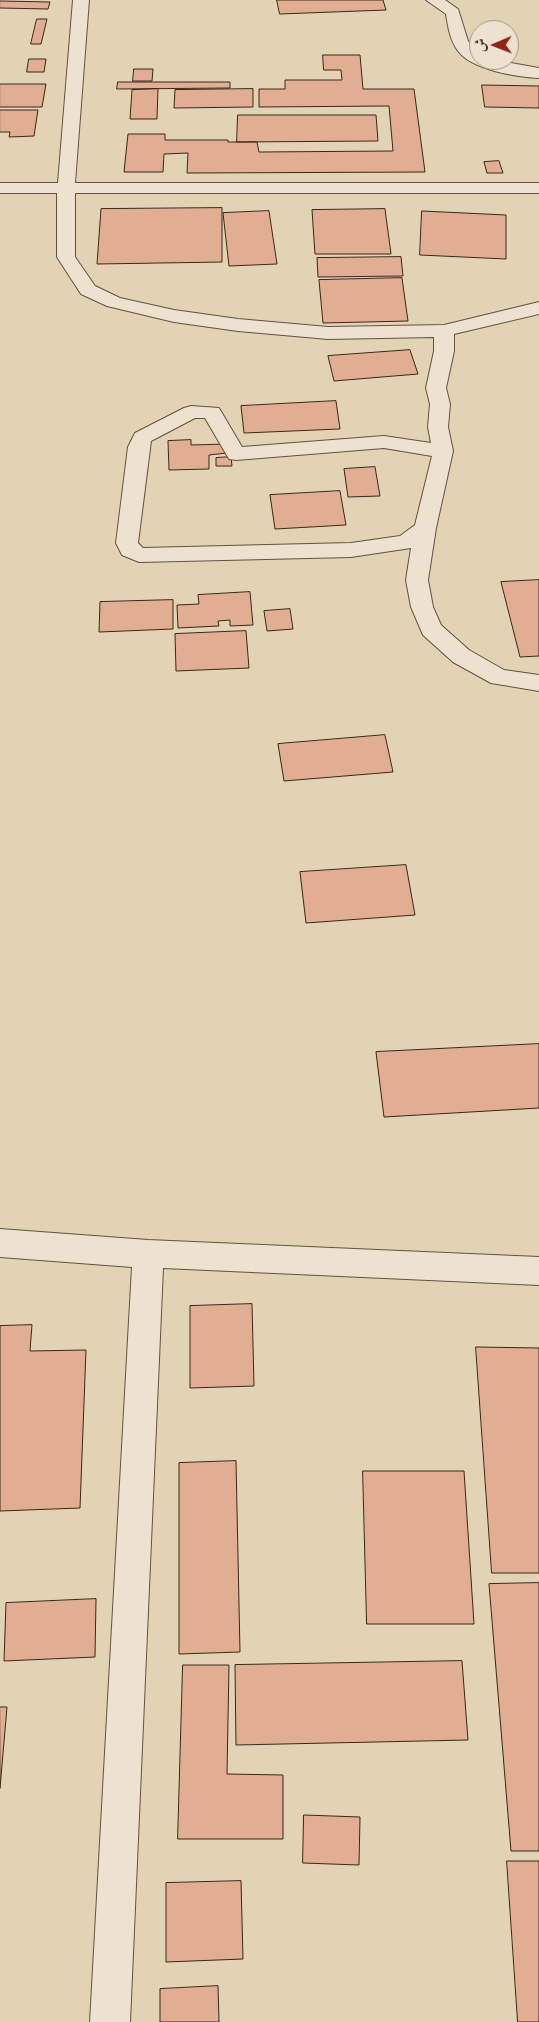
<!DOCTYPE html>
<meta charset="utf-8">
<style>
body{margin:0}
#map{position:relative;width:539px;height:2022px;overflow:hidden;background:#e2d3b5;font-family:"EB Garamond",Amiri,serif}
canvas{display:block}
.north{position:absolute;left:469px;top:20px;width:50px;height:50px;box-sizing:border-box;background:#ece2cf;border:1px solid #a59786;border-radius:50%;rotate:269deg;font-size:14px;font-weight:700;line-height:20px;text-align:center;color:#3b2618}
.north::after{content:'';display:block;margin:auto;width:18px;height:22px;background:#8f2418;clip-path:polygon(50% 0,100% 100%,50% 72%,0 100%)}
</style>
<div id="map">
<canvas width="539" height="2022"></canvas>
<div class="north">ش</div>
</div>
<script>
const g = document.querySelector('canvas').getContext('2d');
g.lineJoin = 'round';
function fillPath(path, color) { g.fillStyle = color; g.fill(path, 'evenodd'); }
function stroke(path, color, width, dash) { g.strokeStyle = color; g.lineWidth = width; g.lineCap = dash ? 'butt' : 'round'; g.setLineDash(dash || []); g.stroke(path); }
const building = new Path2D(`
 M277,0h106l3,10 -106,4z
 M0,1l50,1 -2,7 -48,-1z
 M37,19h10l-6,25h-10z
 M323,55h37l3,34h51l11,83 -238,1 1,-20 -24,1 -1,18h-39l4,-38h37v6h63v2h29l2,10 134,-1 -4,-45 -130,1v-18h26v-9h57l-1,-10h-17z
 M29,59h17l-2,13h-17z
 M134,69h19l-1,12h-19z
 M118,82h112v6l-113,1z
 M0,84h46l-4,23h-42z
 M482,85l57,1v22l-54,-1z
 M158,89l-1,30h-27l2,-29z
 M253,89v18l-79,1 1,-18z
 M0,110h38l-4,26 -25,1 1,-5h-10z
 M238,115h138l2,26 -141,1z
 M499,161l4,12h-16l-3,-11z
 M222,208v54l-125,2 4,-55z
 M385,209l6,45h-76l-3,-44z
 M269,211l8,53 -48,2 -6,-53z
 M422,211l84,4v44l-86,-4z
 M401,257l2,19 -85,1 -1,-19z
 M402,278l6,43 -85,2 -4,-43z
 M410,350l8,24 -84,7 -6,-25z
 M336,401l4,28 -96,4 -3,-27z
 M191,440v5l35,-1 1,9 -18,2v14l-40,1 -1,-29z
 M231,457l1,9h-16v-8z
 M375,467l5,29 -32,1 -4,-28z
 M340,491l6,34 -71,4 -5,-34z
 M539,580v76l-19,1 -19,-75z
 M250,592l3,33 -23,1v-6l-12,1 1,5 -41,2 -1,-23 22,-1 -1,-9z
 M173,600v29l-74,3 1,-30z
 M290,609l3,20 -26,2 -3,-20z
 M246,631l3,37 -73,3 -1,-37z
 M385,735l8,37 -109,9 -6,-37z
 M406,865l9,50 -109,8 -6,-51z
 M539,1044v64l-155,9 -8,-65z
 M252,1304l2,82 -64,2v-82z
 M32,1325l-2,26 56,-1 -6,158 -80,3v-185z
 M476,1347l63,1v225h-47z
 M236,1461l4,191 -61,2v-191z
 M363,1471h101l10,153h-107z
 M539,1583v268h-28l-22,-267z
 M96,1599l-1,58 -91,4 2,-58z
 M462,1661l6,79 -232,5 -1,-80z
 M183,1665h46l-2,109 56,1v64h-105z
 M0,1707h7l-7,81z
 M304,1815l56,2 -1,48 -56,-2z
 M507,1861h32v161h-21z
 M241,1881l2,78 -77,3v-79z
 M218,1986l1,36h-59v-33z`);
const minor = new Path2D(`
 M73,0h16l-14,183h464v10h-464v64l20,29 25,12 54,12 64,9 90,8 116,-2 95,-23v12l-85,20v17l-8,37 4,16 -2,23 5,24 -17,77 -8,52 5,27 8,18 28,25 35,20 35,5v16l-48,-8 -38,-21 -30,-27 -12,-28 -5,-27 5,-32 -60,9 -212,5 -17,-7 -6,-12 12,-96 7,-14 49,-25 7,-2 28,2 23,39 142,-11 47,7 -3,-16 2,-23 -4,-16 8,-37v-14l-106,2 -90,-8 -64,-9 -67,-16 -26,-12 -24,-37v-64h-57v-10h58zM195,418h10l24,41 7,1 148,-12 48,8 -17,69 -15,11 -49,7 -208,5 -5,-5 13,-102z
 M426,0h19l13,9 10,32 11,12v7h15l45,8v10c-22,-1 -67,-8 -81,-27 -8,-11 -10,-24 -12,-37z
 M0,1229l148,11 391,17v28l-376,-17 -33,754h-40l42,-755 -132,-10z`);
fillPath(building, '#e1ae94');
stroke(building, '#3b2618', 1);
stroke(minor, '#65513f', 2);
fillPath(minor, '#ece2cf');
</script>
